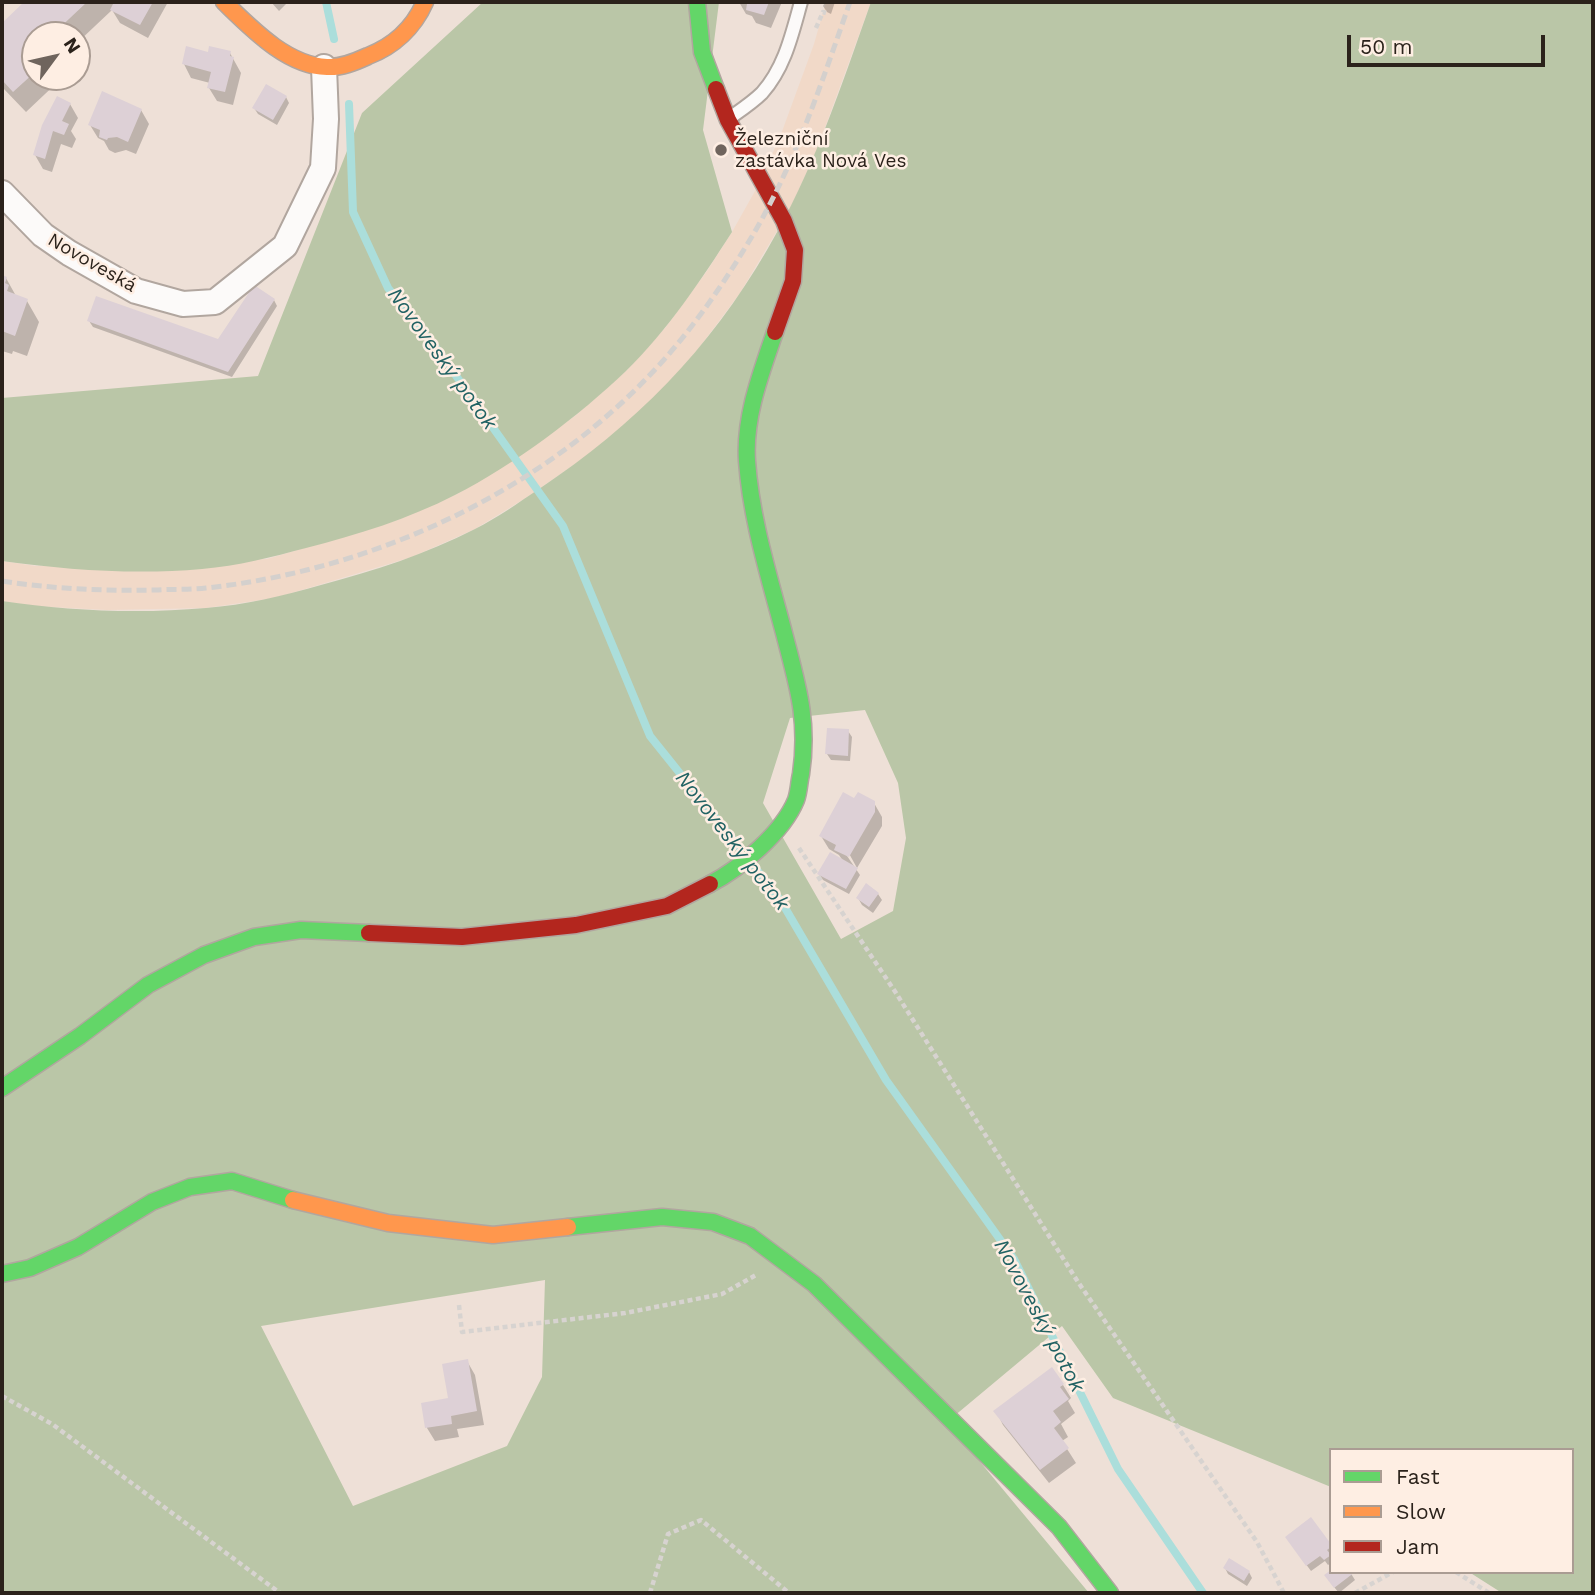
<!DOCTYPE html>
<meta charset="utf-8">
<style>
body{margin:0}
#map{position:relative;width:1595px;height:1595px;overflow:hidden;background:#eee0d7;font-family:"Work Sans",sans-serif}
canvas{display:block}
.frame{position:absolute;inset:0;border:4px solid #2b221b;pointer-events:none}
.legend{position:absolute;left:1329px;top:1448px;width:245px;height:126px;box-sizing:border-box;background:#feeee3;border:2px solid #aa9c93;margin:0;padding:9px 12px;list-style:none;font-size:21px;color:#2b221b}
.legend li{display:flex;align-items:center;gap:14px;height:35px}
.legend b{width:35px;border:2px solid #aa9c93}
.north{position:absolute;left:21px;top:21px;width:70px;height:70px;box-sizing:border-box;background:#feeee3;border:2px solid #aa9c93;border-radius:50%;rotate:57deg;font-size:19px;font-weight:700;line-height:28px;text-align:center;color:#2b221b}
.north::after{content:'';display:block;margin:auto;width:24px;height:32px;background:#6f645d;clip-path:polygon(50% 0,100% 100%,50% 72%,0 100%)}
.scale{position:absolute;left:1347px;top:35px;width:198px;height:32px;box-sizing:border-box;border:4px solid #2b221b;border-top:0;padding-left:9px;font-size:21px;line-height:24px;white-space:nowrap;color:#2b221b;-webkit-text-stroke:5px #feeee3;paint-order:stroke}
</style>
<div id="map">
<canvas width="1595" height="1595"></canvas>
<div class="frame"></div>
<ul class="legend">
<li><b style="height:9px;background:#63d668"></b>Fast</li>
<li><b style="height:9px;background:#ff974d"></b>Slow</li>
<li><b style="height:9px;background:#b3261e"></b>Jam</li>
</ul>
<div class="north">N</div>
<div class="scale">50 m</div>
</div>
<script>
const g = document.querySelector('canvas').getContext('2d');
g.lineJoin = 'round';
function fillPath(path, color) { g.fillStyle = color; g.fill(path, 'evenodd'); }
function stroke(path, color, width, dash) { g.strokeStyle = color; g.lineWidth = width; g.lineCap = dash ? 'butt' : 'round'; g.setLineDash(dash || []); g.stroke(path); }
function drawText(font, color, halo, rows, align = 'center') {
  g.font = font + ' "Work Sans",sans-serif'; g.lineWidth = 5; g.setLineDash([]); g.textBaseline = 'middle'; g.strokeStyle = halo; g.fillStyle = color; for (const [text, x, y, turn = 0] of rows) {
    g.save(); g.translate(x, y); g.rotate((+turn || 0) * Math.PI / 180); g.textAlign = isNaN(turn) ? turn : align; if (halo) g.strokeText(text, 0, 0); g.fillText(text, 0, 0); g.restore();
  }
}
const built = new Path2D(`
 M826,2h45l-55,150 -26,57 -50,84 -44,59 -41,46 -55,49 -76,52 -49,30 -63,28 -137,41 -69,10 -99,2 -75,-4 -30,-5v-40l34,5 231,-7 131,-39 59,-26 46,-28 72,-50 52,-46 39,-43 41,-56 25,-39 23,-41 25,-54 34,-93z`);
const forest = new Path2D(`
 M483,2h236l-16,128 29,102c-31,48 -64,98 -106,139 -47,45 -112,94 -171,124 -47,24 -98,40 -149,53 -34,9 -68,18 -104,21 -66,6 -135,1 -200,-8v-163l256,-22 104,-263z
 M871,2h722v1591h-91l-33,-21h103v-122h-241v37l-218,-89 -51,-72 -115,96 142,171h-1087v-992c66,10 137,13 204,7 39,-3 77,-12 115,-23 53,-14 105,-31 154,-56 22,-11 43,-26 64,-40 96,-64 170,-139 228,-239 46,-78 74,-163 104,-248zM865,710l33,73 8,55 -13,73 -52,28 -78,-136 27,-85zM545,1280l-3,97 -35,69 -154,60 -92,-180z`);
const shadow = new Path2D(`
 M22,2h146l-20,36 -28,-15 -8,-13 -35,33v-8h-42v42h28l-37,35 -24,-25v-62l22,-21z
 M271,2h17l-9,9z
 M739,2h43l-11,26 -15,-5 -4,-7 -6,-2z
 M825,2h10l-4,12 -4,-2 -4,-6z
 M230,53l11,20 -8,32 -16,-4 -8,-13 1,-5 -19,-5 -7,-14 25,-10z
 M286,97l3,6 -12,22 -19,-11 -4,-6z
 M70,104l8,14 -7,13 5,8 -4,9 -11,-4 -9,28 -9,-3 -8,-14z
 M141,110l8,14 -13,30 -10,-4 -11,3 -6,-3 -5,-9 -6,-3 -8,-13z
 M2,277l4,1 10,18 11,5 12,21 -12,34 -14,-5 -1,3 -10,-3z
 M274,300l3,6 -45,71 -139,-50 -4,-6 130,20z
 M848,731l4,6 -2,24 -19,-1 -4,-6z
 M854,801l20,2 8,14v9l-25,42 -11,-20 -3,2 17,25 -11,19 -26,-14 -4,-6 24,-13 -4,-6 -10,-6 -8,-13z
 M878,894l4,6 -9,13 -11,-8 -4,-7z
 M467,1361l8,14 9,50 -27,4 2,8 -24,4 -8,-13 -4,-23 27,-5z
 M1063,1385l8,13 -3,3 7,12 -14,11 7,13 -6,4 14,22 -27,20 -46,-58 -7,-14z
 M1291,1544l40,3v16l-3,2 -3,-4 -14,10z
 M1225,1568l24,4 3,6 -5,8 -19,-12z
 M1350,1572l5,8 -16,13 -9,-11z`);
const stream = new Path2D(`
 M326,2l8,37
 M349,104l4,108 35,76 49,61 126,177 87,210 93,116
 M753,865l28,36 105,179 128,179 104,210 85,124`);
const building = new Path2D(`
 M24,2h63l-35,33h-17v37l-22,20 -11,-12v-57z
 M114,2h39l-13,23 -30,-15z
 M743,2h26l-5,13 -18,-5 1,-6z
 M186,46l22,6 1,-6 22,5 -1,5 4,1 -9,35 -18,-4 4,-16 -29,-8z
 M266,84l21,12 -14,24 -21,-12z
 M102,91l40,18 -14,33 -11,-5 -9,1 -1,2 -8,-3 1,-7 -12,-5z
 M57,96l14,7 -9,18 7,3 -5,11 -11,-4 -8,28 -12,-4 9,-30z
 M2,275l5,2 -2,6 4,2 -2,6 21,8 -13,37 -13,-5z
 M254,285l21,14 -47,73 -141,-51 9,-25 122,43z
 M827,728l22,1 -1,27 -23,-2z
 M843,792l11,6 4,-6 17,9v11l-26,45 -15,-7 2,-5 -17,-9z
 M830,852l28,16 -12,21 -29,-15z
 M866,883l13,10 -10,14 -13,-9z
 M468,1359l9,52 -26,5 1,8 -27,4 -4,-25 27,-5 -6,-34z
 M1052,1367l12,17 -4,3 9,12 -16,12 8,11 -7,6 15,20 -29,22 -47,-59z
 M1311,1517l20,27v3l-4,3 4,5 -7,5 -4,-4 -14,10 -21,-29z
 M1229,1558l21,13 -6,10 -21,-13z
 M1331,1570v2h24l-21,16 -10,-13z`);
const path = new Path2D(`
 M816,28l7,-16 3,1
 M799,848l97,145 182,289 179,260 27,51
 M459,1305l3,27 163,-19 97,-19 34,-19
 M2,1396l50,28 228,169
 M1456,1572l33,21
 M650,1593l18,-59 33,-14 88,73
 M1355,1593l38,-21`);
const lane = new Path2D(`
 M731,117c10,-7 22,-15 31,-24 23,-26 30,-59 39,-91`);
const street = new Path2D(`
 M2,193l41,42 26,18 67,38 47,13 32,-2 70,-56 38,-78 3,-49 -2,-52`);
const fast = new Path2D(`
 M697,2l5,50 14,37
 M710,884c31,-16 73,-52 86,-84 3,-8 3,-18 5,-26 8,-55 -4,-90 -17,-141 -15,-57 -33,-114 -37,-172 -3,-44 14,-88 28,-129
 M2,1088l78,-52 68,-51 56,-30 50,-18 47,-7 68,3
 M568,1227l94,-10 51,5 37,14 64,48 245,243 51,66
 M2,1274l28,-6 48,-21 74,-45 38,-15 42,-6 61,19`);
const slow = new Path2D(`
 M224,2c27,26 63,64 103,65 14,1 28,-5 41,-11 26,-10 46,-29 57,-54
 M293,1200l95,23 105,12 75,-8`);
const jam = new Path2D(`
 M716,89l12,31 56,101 11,29 -2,31 -18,51
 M369,933l93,4 114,-12 91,-19 43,-22`);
const rail = new Path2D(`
 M2,581c51,8 102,10 153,9 17,-1 35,0 51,-2 160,-17 323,-90 436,-205 41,-41 76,-90 106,-140 46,-75 73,-159 102,-241`);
const markers = [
 [721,150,7,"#6f645d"]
];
const poiNames = [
 ["Železniční",735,139],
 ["zastávka Nová Ves",735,161]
];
const streetNames = [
 ["Novoveská",92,263,30]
];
const waterNames = [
 ["Novoveský potok",442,359,54],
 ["Novoveský potok",732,841,52],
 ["Novoveský potok",1039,1316,62]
];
fillPath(built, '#f1d9c8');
fillPath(forest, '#bac6a7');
fillPath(shadow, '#0003');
stroke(stream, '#abdedb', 8);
fillPath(building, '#ddd0d6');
stroke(lane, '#b1a69f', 16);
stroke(street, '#b1a69f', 28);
stroke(fast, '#b1a69f', 19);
stroke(slow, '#b1a69f', 19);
stroke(jam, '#b1a69f', 19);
stroke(path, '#d7d3d0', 4.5, [5, 3.5]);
stroke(lane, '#fcfaf9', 12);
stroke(street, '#fcfaf9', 24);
stroke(fast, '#63d668', 16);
stroke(slow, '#ff974d', 16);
stroke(jam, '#b3261e', 16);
stroke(rail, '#d4d0cd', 5, [10, 5]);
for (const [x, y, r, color] of markers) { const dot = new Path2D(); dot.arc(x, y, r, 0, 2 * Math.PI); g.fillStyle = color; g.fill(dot); stroke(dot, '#feeee3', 2.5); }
drawText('19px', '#2b221b', '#feeee3', poiNames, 'left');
drawText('19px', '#2b221b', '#feeee3', streetNames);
drawText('italic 21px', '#216263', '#feeee3', waterNames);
</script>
